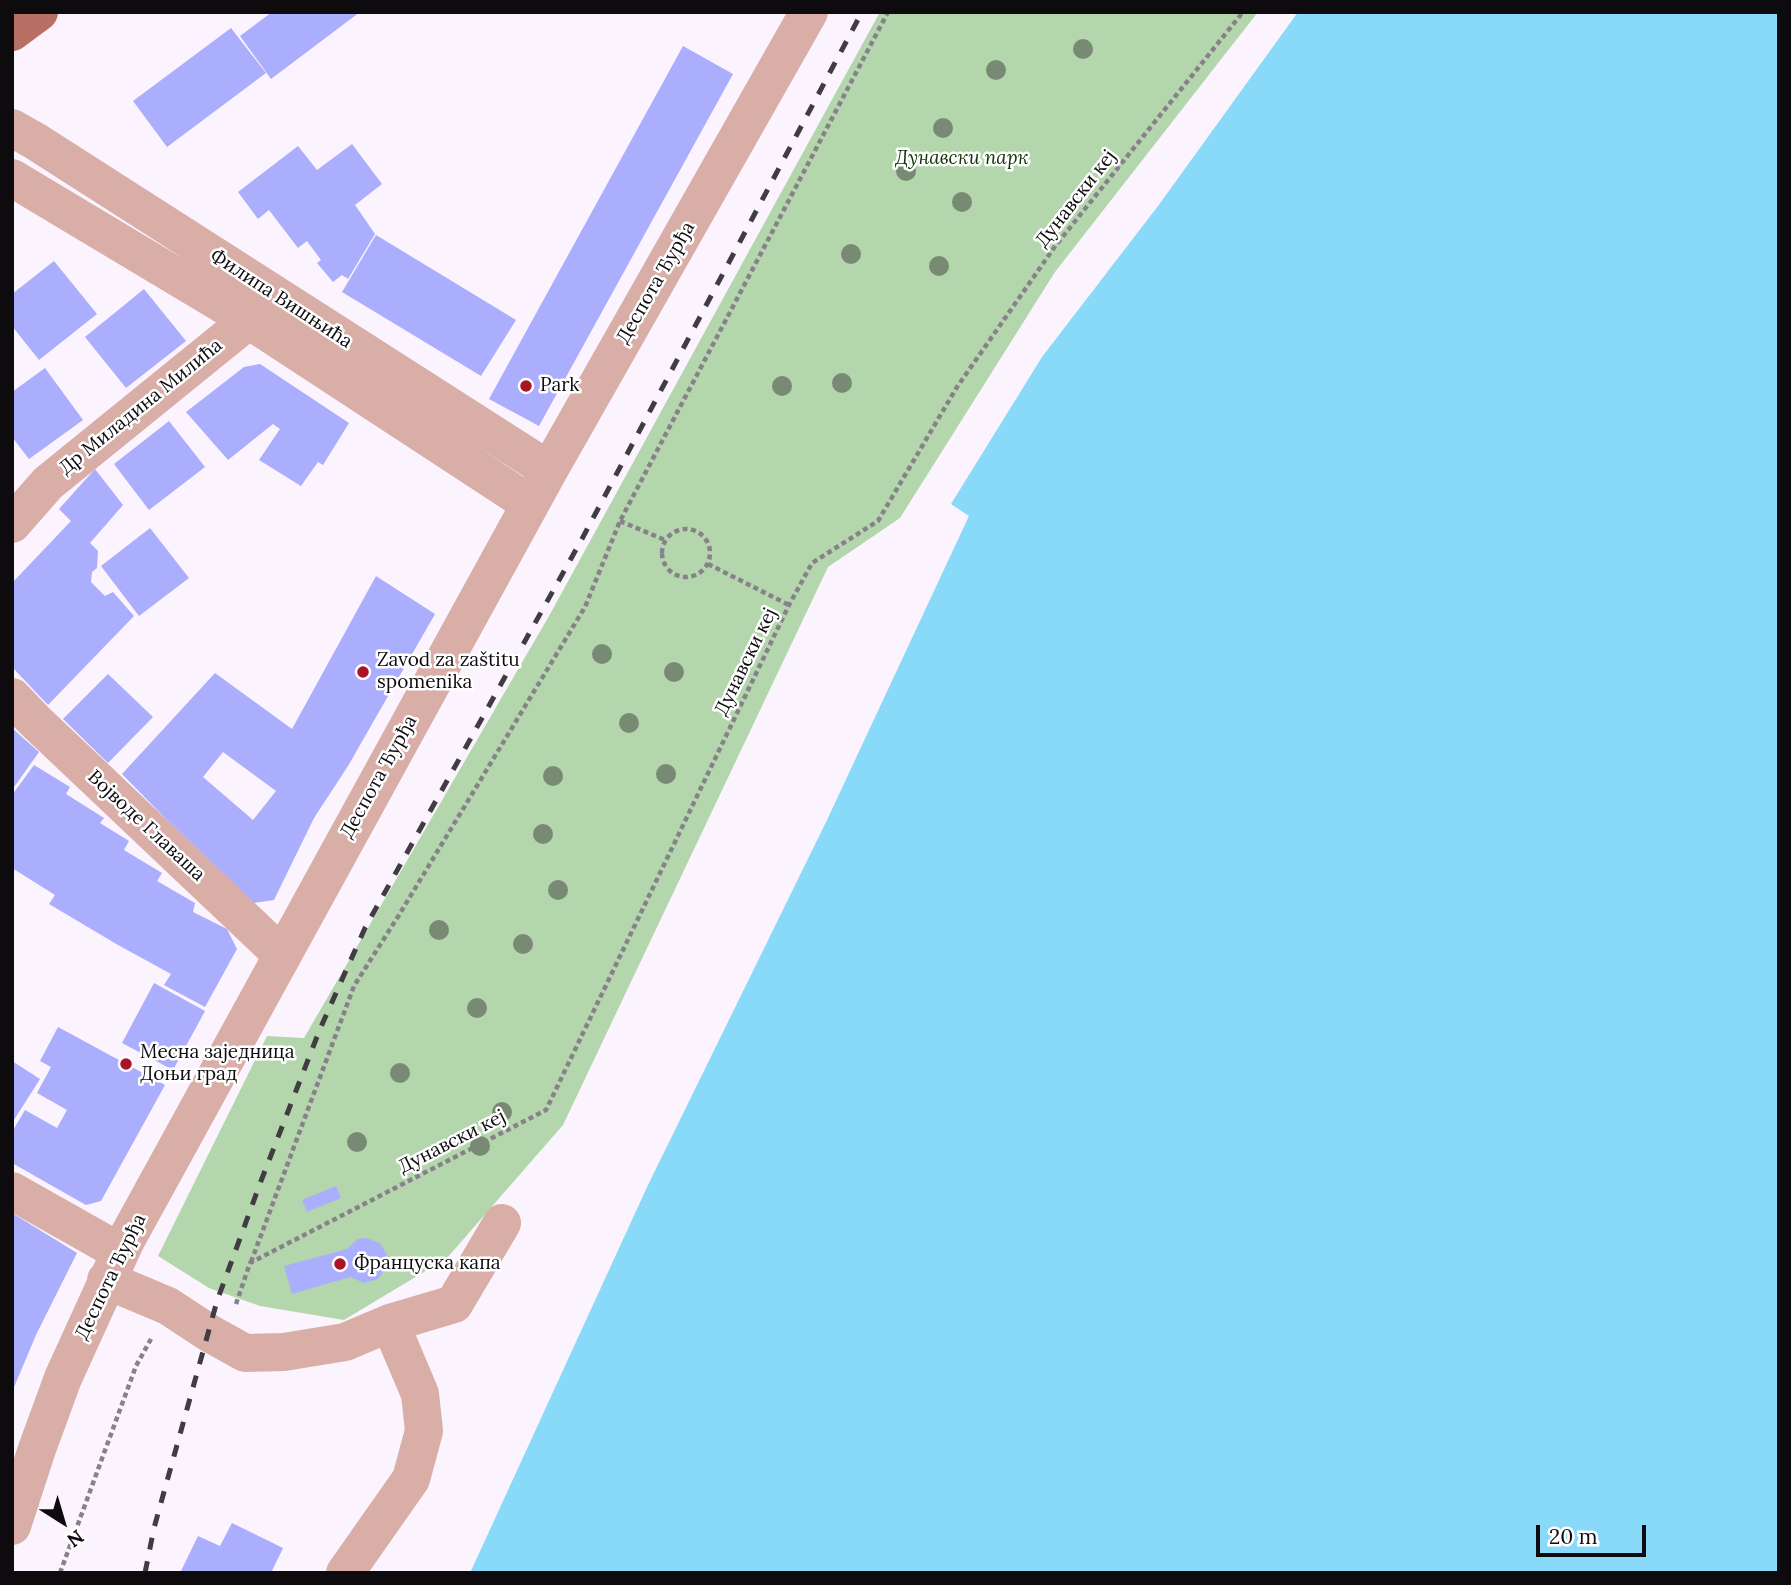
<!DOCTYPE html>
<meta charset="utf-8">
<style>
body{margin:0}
#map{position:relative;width:1791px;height:1585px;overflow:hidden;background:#fbf3fe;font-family:Lora,serif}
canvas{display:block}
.frame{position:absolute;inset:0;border:14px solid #0e0b0f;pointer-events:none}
.north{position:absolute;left:28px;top:1487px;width:70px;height:70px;-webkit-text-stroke:5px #fff;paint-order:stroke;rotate:143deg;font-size:19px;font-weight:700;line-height:28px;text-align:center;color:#0e0b0f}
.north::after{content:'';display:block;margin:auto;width:24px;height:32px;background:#0e0b0f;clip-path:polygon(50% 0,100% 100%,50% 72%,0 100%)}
.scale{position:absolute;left:1536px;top:1525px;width:110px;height:32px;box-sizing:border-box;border:4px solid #0e0b0f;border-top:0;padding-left:9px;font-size:21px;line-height:24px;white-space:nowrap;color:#0e0b0f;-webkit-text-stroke:5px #fff;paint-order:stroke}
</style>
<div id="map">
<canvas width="1791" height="1585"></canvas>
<div class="frame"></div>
<div class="north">N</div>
<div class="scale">20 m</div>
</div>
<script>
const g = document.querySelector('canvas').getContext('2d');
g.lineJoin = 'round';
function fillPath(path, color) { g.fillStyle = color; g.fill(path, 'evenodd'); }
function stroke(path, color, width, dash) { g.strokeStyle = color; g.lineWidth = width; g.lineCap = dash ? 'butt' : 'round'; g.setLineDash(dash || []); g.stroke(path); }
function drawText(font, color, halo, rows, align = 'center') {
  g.font = font + ' Lora,serif'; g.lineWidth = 5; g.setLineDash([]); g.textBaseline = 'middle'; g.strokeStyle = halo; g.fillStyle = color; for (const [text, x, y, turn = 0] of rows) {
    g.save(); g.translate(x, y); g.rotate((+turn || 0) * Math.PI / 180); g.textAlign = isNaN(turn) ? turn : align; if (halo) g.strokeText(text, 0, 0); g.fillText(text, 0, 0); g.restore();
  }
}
const green = new Path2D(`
 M880,12h378l-203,260 -155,246 -72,49 -265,558 -116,133 -103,62 -84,-14 -51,-18 -51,-32 109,-220 37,2 245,-422z`);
const water = new Path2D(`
 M1298,12h481v1561h-1309l178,-388 179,-365 142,-304 -18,-12 91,-147 116,-151z`);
const building = new Path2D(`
 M272,12h88l-89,67 -31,-43z
 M231,28l35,45 -99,74 -34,-46z
 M683,46l50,28 -194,352 -50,-27z
 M352,144l30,40 -27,21 20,29 -27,45 -6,-4 -9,7 -16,-19 4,-3 -14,-19 -9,7 -29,-38 -11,9 -20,-27 60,-46 19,24z
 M376,235l140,85 -35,56 -139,-84z
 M54,261l43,53 -58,46 -27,-34v-32z
 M144,289l42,52 -60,47 -41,-51z
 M260,364l89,59 -26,42 -5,-3 -17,24 -42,-26 21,-31 -7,-5 -45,36 -42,-48 58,-45z
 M45,368l38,52 -54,39 -17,-22v-45z
 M169,421l36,46 -56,43 -35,-46z
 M95,469l28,36 -33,38 8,8 -1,17 -5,4 -1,10 14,14 8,-4 21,24 -86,89 -36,-38v-84l59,-62 -12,-12z
 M150,528l39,50 -50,38 -38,-50z
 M376,576l59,38 -87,152 -34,52 -40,82 -20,3 -87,-83 -45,-46 93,-101 77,56zM223,752l53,39 -23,29 -50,-43z
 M108,674l45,43 -45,46 -45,-44z
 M12,728l27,24 -27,38z
 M34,765l36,22 -4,7 38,24 -4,5 29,18 -5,9 38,23 -5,8 38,22 -2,9 34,17 10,20 -32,58 -41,-22 7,-11 -53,-29 -69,-41 6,-9 -43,-27v-73z
 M154,983l51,28 -32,59 -51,-27z
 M58,1027l107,58 -64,116 -15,4 -74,-42v-31l13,-22 32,18 10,-18 -30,-17 14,-26 -11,-6z
 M12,1061l28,18 -28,44z
 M336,1186l5,12 -34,14 -5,-12z
 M12,1213l65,40 -41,82 -24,57z
 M366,1238l14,5 7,12 1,7 -2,6 -8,11 -14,4 -14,-6 -58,17 -8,-28 63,-17 11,-10z
 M232,1523l51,25 -12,25h-91l18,-37 22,10z`);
const path = new Path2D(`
 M620,521l45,19
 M662 553a24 24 0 1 1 48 0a24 24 0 1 1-48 0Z
 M708,564l81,41
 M251,1262l103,-276 45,-71 186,-308 35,-86 268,-509
 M236,1304l14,-41 296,-153 243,-505 23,-42 66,-42 79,-134 99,-142 187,-233
 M60,1573l76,-207 15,-27`);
const minor = new Path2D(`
 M12,128l23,13 514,329
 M12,178l237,142 281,184
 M12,524l36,-41 201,-163 16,-16
 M12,697l22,23 247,234
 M12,1191l108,61
 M106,1280l62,26 41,27 36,20 39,-1 61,-10 45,-19 64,-19 48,-81
 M12,1526l25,-77 26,-71 62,-136 424,-772 260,-458
 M345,1573l66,-94 13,-48 -4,-37 -30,-71`);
const major = new Path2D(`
 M12,32l27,-20`);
const rail = new Path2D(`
 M145,1573l9,-45 63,-227 44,-120 59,-152 45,-101 218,-391 279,-525`);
const trees = [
 [1083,49],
 [996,70],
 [943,128],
 [906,171],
 [962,202],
 [851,254],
 [939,266],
 [842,383],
 [782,386],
 [602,654],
 [674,672],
 [629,723],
 [666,774],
 [553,776],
 [543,834],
 [558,890],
 [439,930],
 [523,944],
 [477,1008],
 [400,1073],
 [502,1112],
 [357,1142],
 [480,1146]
];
const markers = [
 [526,386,7,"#a91426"],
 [363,672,7,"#a91426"],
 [126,1064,7,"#a91426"],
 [340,1264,7,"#a91426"]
];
const parkNames = [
 ["Дунавски парк",962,159]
];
const streetNames = [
 ["Дунавски кеј",1076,199,-52],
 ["Деспота Ђурђа",656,283,-60],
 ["Филипа Вишњића",281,299,33],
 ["Др Миладина Милића",141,407,-39],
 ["Дунавски кеј",746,662,-64],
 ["Деспота Ђурђа",379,777,-61],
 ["Војводе Главаша",146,826,43],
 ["Дунавски кеј",452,1142,-27],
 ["Деспота Ђурђа",111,1277,-64]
];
const poiNames = [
 ["Park",540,386],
 ["Zavod za zaštitu",377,661],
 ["spomenika",377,683],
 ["Месна заједница",140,1053],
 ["Доњи град",140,1075],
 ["Француска капа",354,1264]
];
fillPath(green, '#b4d6ac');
fillPath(water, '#89d9f8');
fillPath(building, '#aaaefd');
stroke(path, '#878289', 4.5, [5, 3.5]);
stroke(minor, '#d8aea7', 38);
stroke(major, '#b86f64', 38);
stroke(rail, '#403c41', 5, [12, 12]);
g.fillStyle = '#798a74';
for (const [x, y] of trees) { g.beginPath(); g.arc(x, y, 10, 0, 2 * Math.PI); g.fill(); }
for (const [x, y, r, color] of markers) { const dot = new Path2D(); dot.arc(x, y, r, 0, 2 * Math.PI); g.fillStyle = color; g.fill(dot); stroke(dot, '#fff', 2.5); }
drawText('italic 19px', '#0f3404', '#fff', parkNames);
drawText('19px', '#0e0b0f', '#fff', streetNames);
drawText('19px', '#0e0b0f', '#fff', poiNames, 'left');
</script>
